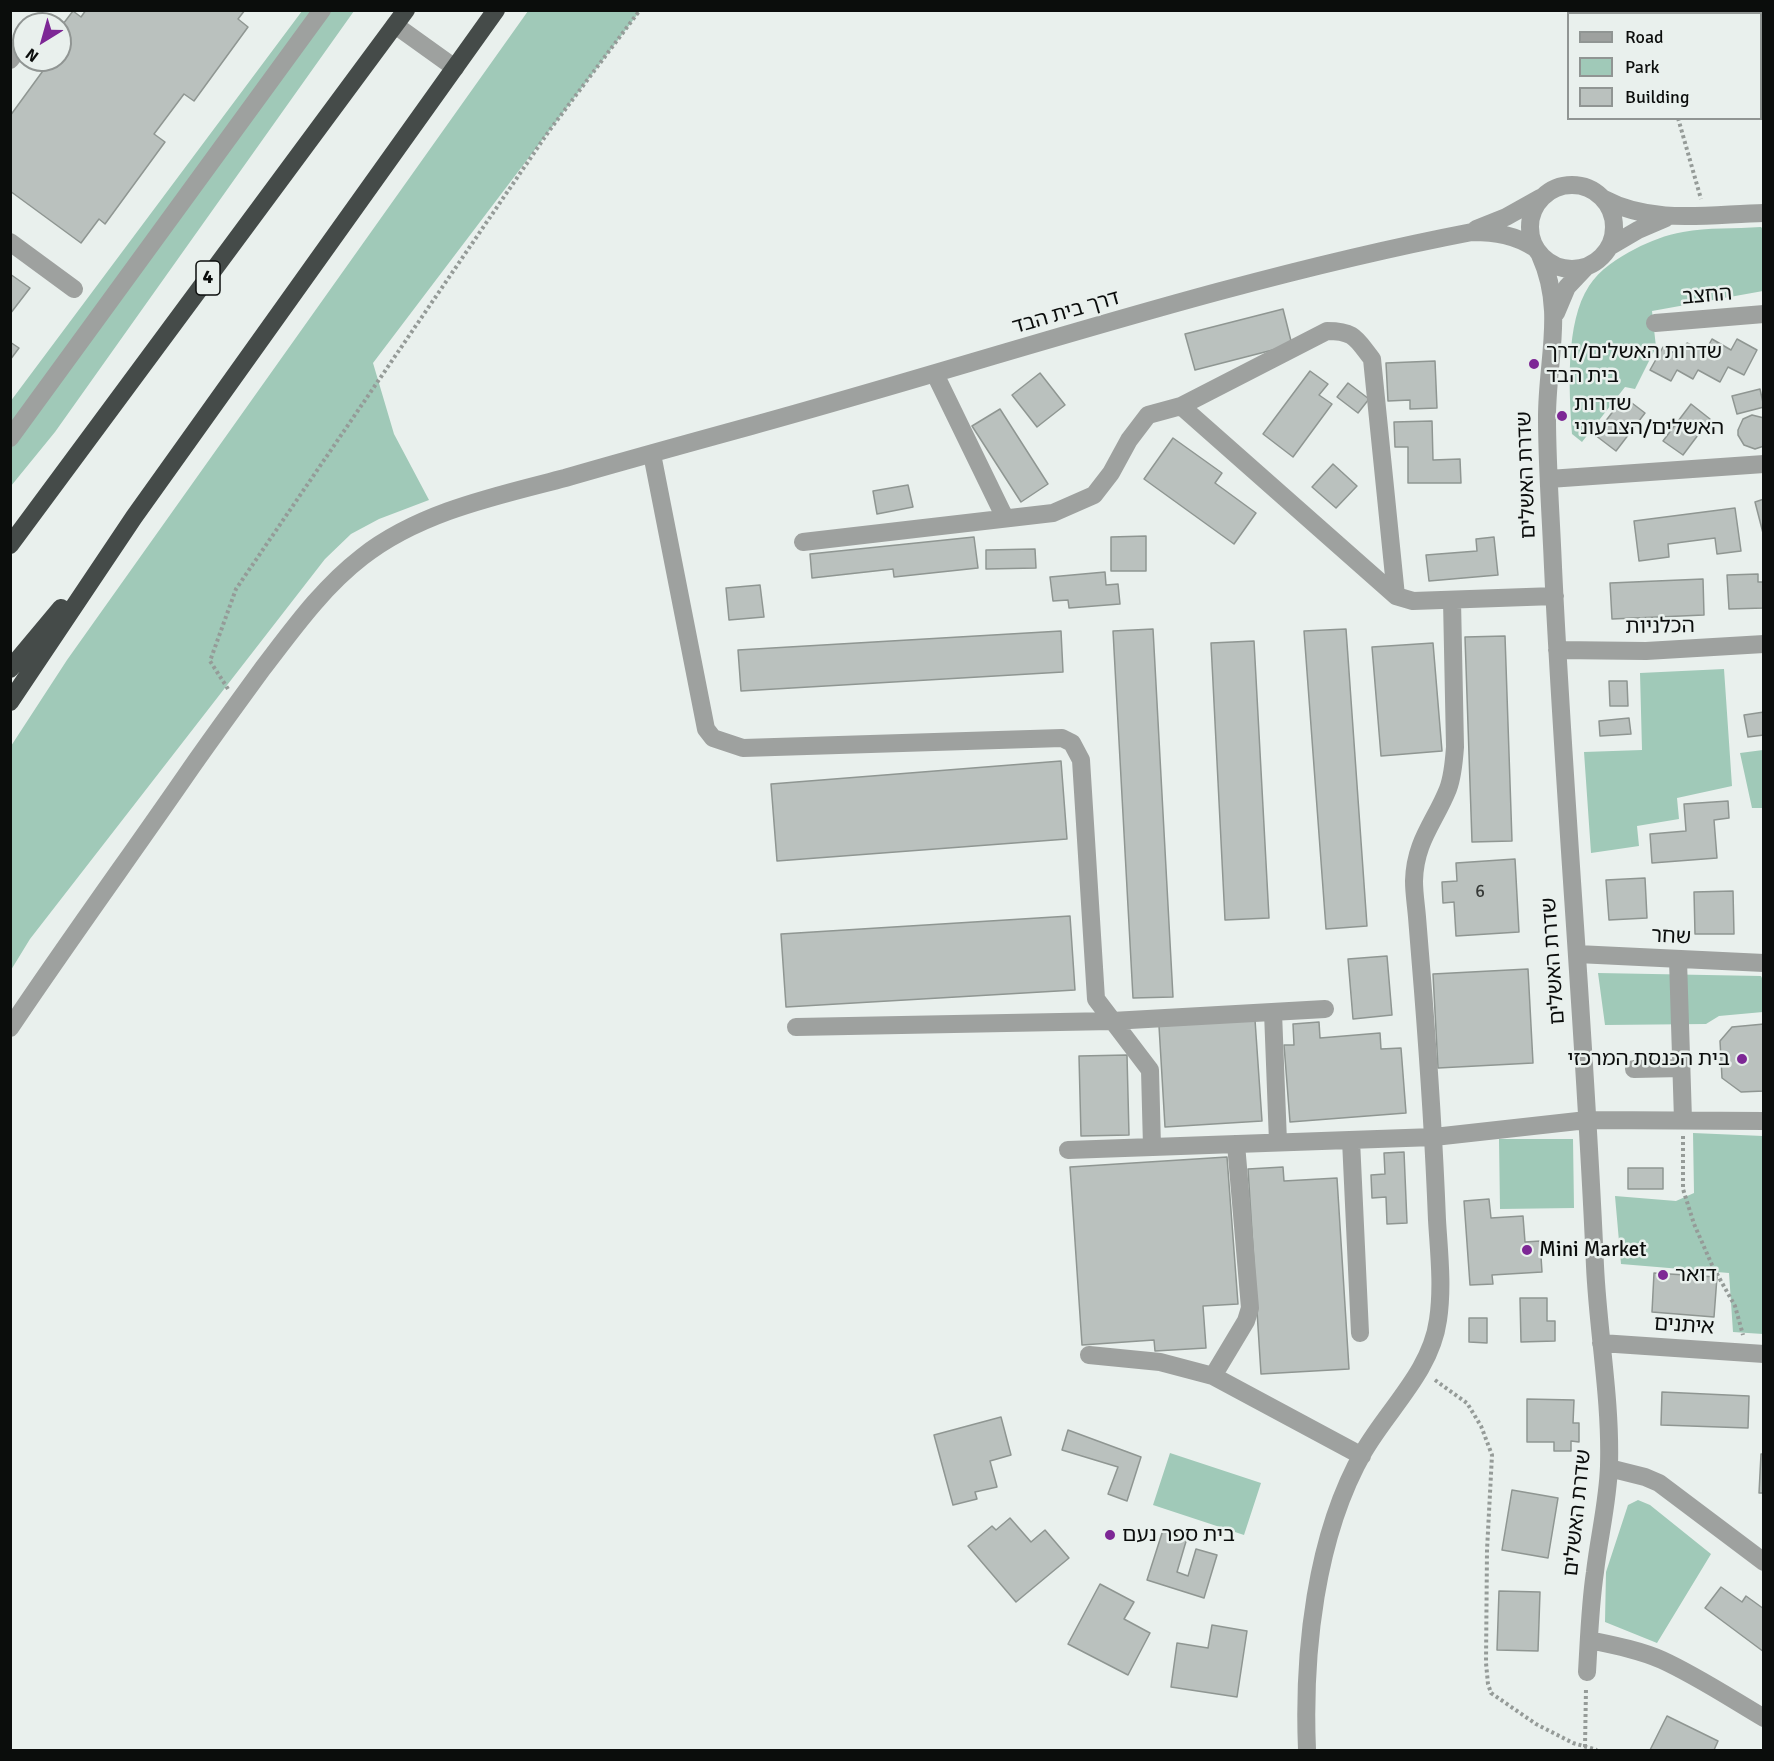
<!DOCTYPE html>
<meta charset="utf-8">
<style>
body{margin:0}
#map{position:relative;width:1774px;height:1761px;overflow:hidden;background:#e9f0ed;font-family:Signika,sans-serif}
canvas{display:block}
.frame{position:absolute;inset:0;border:12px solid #0b0d0c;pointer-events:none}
.legend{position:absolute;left:1567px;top:12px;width:195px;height:108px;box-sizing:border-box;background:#e9f0ed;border:2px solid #909593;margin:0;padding:8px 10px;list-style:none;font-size:18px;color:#0b0d0c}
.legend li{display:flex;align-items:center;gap:12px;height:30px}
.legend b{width:30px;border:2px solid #909593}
.north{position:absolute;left:12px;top:12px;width:60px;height:60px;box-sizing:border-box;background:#e9f0ed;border:2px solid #909593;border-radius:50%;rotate:217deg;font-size:16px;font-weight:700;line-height:24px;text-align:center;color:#0b0d0c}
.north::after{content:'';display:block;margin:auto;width:21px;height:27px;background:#7d2795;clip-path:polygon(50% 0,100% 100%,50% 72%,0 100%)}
</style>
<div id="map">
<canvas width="1774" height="1761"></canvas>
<div class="frame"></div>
<ul class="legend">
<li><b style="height:8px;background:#9ea19f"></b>Road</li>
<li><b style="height:16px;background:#a0c9b8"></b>Park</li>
<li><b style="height:16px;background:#bac1be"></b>Building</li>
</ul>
<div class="north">N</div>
</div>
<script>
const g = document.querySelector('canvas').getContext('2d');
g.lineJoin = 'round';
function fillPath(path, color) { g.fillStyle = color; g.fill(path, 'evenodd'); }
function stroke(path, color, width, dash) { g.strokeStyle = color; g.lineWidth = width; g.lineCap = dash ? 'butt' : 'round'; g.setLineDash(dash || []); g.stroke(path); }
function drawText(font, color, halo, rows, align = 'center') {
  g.font = font + ' Signika,"Noto Sans Hebrew",sans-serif'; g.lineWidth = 5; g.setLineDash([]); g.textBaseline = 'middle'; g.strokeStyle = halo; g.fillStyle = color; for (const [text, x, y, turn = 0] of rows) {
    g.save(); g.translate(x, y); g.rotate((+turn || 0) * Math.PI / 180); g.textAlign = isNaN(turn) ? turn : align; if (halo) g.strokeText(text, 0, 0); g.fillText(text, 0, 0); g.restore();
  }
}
const green = new Path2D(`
 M302,11h52l-299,421 -44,54 -1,-84z
 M528,11h112l-267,352 21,71 35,66 -50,19 -28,15 -26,25 -295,380 -19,31v-224l56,-86z
 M1761,227l2,2v62l-111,20 4,36 -21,42 -10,-2 -43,55 -10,-8c-3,-42 -7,-112 17,-148 10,-16 30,-29 46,-37 15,-8 31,-14 48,-17 25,-5 52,-3 78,-5z
 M1724,669l8,117 -55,12 2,21 -42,7 2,20 -48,7 -7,-101 58,-2 -2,-77z
 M1763,750v58h-11l-12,-55z
 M1598,973l163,3 2,4v32l-44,4 -13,8 -101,1z
 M1693,1133l70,3v198l-30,-2 -4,-59 -108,-9 -6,-68 61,5 18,-8z
 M1499,1139h74l1,69 -74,1z
 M1170,1453l91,30 -17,52 -91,-30z
 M1638,1500l12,5 61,49 -54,89 -52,-21 1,-50 22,-67z`);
const building = new Path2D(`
 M86,10h159l-7,9 10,8 -54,74 -10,-7 -30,40 11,8 -60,82 -6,-5 -18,24 -71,-52v-75l35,-48 -9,-7 24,-1v-32l13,-17 8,6z
 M10,274l20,14 -20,26z
 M1283,309l9,36 -97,25 -10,-36z
 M1712,339l19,11 6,-11 20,11 -13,25 -16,-8 -8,15 -22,-12 -5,9 -16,-9 -6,11 -21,-11 13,-23 17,9 7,-13 18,9z
 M10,342l9,6 -9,12z
 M1435,361l2,47 -27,1v-9l-22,1 -2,-38z
 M1310,371l18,13 -9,11 13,9 -39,53 -30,-23z
 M1040,373l25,32 -28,22 -25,-32z
 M1348,383l21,16 -11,14 -21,-16z
 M1760,389l4,18 -27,7 -5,-18z
 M1624,397l21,16 -29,38 -21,-16z
 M1691,404l19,15 -27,36 -20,-14z
 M1000,409l48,75 -27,18 -49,-76z
 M1752,415l12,3v28l-9,3 -11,-4 -6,-10v-5l5,-11z
 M1432,421l1,39 27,-1 1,24h-53v-36h-13l-1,-25z
 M1173,438l49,35 -7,10 41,30 -22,31 -90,-65z
 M1333,464l24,22 -21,22 -24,-21z
 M908,485l5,22 -36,7 -4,-23z
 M1764,499v34h-1l-8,-31z
 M1735,508l6,43 -24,3 -2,-16 -47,6 1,13 -30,4 -5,-40z
 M1146,536v35h-35v-34z
 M974,537l4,31 -84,9 -1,-8 -81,9 -2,-24z
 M1494,537l4,38 -69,6 -3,-26 51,-4 -1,-12z
 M1035,549l1,19 -50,1v-19z
 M1105,572l1,13 12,-1 2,20 -51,4 -1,-8 -15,1 -3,-24z
 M1758,574v8h6v26l-35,1 -2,-34z
 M1703,579l1,36 -92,4 -2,-36z
 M760,585l4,32 -35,3 -3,-32z
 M1153,629l20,368 -40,1 -20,-367z
 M1346,629l21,297 -41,3 -22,-298z
 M1061,631l2,41 -322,19 -3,-41z
 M1505,636l7,205 -40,1 -7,-205z
 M1254,641l15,277 -44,2 -14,-277z
 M1433,643l9,108 -61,5 -9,-109z
 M1609,681h18l1,25h-18z
 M1764,712v23l-16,2 -4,-22z
 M1629,718l2,16 -31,2 -1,-15z
 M1061,761l6,78 -290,22 -6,-77z
 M1728,801l1,17 -15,2 3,38 -65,5 -2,-29 36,-3 -2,-27z
 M1515,859l4,73 -63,4 -2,-34 -11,1 -1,-21 15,-1 -1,-18z
 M1645,878l2,40 -38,2 -3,-40z
 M1733,891l1,43h-39l-1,-42z
 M1070,916l5,74 -289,17 -5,-73z
 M1387,956l5,59 -39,4 -5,-60z
 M1528,969l5,94 -95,5 -5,-94z
 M1255,1020l7,101 -97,6 -6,-101z
 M1319,1022l1,16 60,-5 1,16 20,-1 5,65 -116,9 -6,-77h10l-1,-21z
 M1764,1024v67l-23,1 -19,-14 -2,-37 12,-14z
 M1127,1055l2,80 -48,1 -2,-80z
 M1404,1152l3,71 -20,1 -1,-27 -14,1 -1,-23 14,-1 -1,-21z
 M1227,1157l11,147 -35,2 3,42 -51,3 -1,-11 -72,5 -12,-178z
 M1283,1167l1,14 53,-3 12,191 -88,5 -13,-205z
 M1628,1168h35v21h-35z
 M1489,1199l2,19 32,-2 2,26 15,-1 2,31 -50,3 1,9 -23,1 -6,-84z
 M1654,1273l63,4 -3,40 -62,-5z
 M1520,1298h27v23h8v20l-34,1z
 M1469,1318h18v25l-18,-1z
 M1662,1392l87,4 -1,32 -87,-3z
 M1527,1399l47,1 -1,23h6v19l-8,-1v10h-17v-9h-27z
 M1001,1417l10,38 -21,6 7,26 -22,5 2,7 -24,6 -19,-70z
 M1068,1430l73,27 -14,44 -19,-7 10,-27 -56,-17z
 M1761,1454h3v39h-5z
 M1512,1490l46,8 -10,60 -46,-8z
 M1010,1518l21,24 14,-12 24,28 -53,44 -48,-56 24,-20 4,4z
 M1163,1530l24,8 -10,34 11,4 8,-27 21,6 -13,43 -57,-18z
 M1100,1584l34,18 -10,17 26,14 -22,42 -60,-31z
 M1721,1587l21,15 4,-6 18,13v43l-59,-44z
 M1499,1591l41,1 -2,59 -41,-1z
 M1212,1625l35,6 -10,66 -66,-10 6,-44 31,5z
 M1667,1716l51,25 -4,9h-64z`);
const path = new Path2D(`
 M1648,10l1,4
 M1678,118l23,81
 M228,689l-18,-28 26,-72 313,-458 91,-121
 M1683,1136v53l11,35 18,41 23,41 8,29
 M1435,1380l32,23 14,23 11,29 -5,95 -1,113 2,21 3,9 45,31 37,19 24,7
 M1585,1747l1,-59`);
const minor = new Path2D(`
 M395,25l60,43
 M10,60l14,-18
 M1530 227a42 42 0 1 1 84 0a42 42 0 1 1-84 0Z
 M1604,199c48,26 107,15 160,14
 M1476,229l30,-12 34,-19
 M10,242l64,47
 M1609,247l29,-17 28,-12
 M1540,255c25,55 7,104 7,162 0,50 4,100 6,150 11,233 32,466 42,699 3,66 16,133 14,200 -1,35 -10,71 -14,106 -5,33 -6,67 -8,100
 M1556,313l11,-26 18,-19
 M1655,323l109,-9
 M935,374l70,144
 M1181,406l146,-75c28,0 29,8 45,28l24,237
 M10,438l312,-428
 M652,454l54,275 7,9 30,10 319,-10 10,5 9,17 15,239 54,71 2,77
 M1549,479l215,-15
 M803,542l250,-29 41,-18 17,-22 18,-33 19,-25 33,-9 215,190 17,5 142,-5
 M1557,650l89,1 118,-7
 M1577,954l187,9
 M1678,960l5,160
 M1273,1012l5,130
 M796,1027l316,-6 213,-12
 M10,1028c59,-88 121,-173 181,-260 23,-33 48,-67 72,-100 30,-39 59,-80 99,-111 57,-45 134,-61 203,-79 62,-18 124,-35 186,-52 240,-66 477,-147 721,-194 24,0 43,3 63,16
 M1634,1069l47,-1
 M1351,1140l9,193
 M1068,1150l366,-13 153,-17 177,1
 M1601,1343l163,11
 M1089,1355l71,7 53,14 149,80
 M1213,1376l33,-55 4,-13 -14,-164
 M1609,1468l36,9 14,6 105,79
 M1589,1640c24,5 50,10 73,20 35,16 68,38 102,58
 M1307,1750c-4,-96 8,-214 57,-299 25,-43 67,-80 74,-131 5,-33 1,-67 -1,-100 -3,-76 -8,-153 -14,-229 -2,-25 -4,-49 -6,-74 -1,-12 -3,-24 -3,-36 1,-40 21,-59 34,-92 5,-13 6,-28 7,-42l-3,-147`);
const highway = new Path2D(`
 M10,545l396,-535
 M10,669l51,-61
 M10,702l124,-185 362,-507`);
const markers = [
 [1534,364,6,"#7d2795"],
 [1562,416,6,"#7d2795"],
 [1742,1059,6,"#7d2795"],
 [1527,1250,6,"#7d2795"],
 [1663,1275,6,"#7d2795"],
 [1110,1535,6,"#7d2795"]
];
const numberNames = [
 ["6",1480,892]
];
const shields = [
 [208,278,24]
];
const shieldNames = [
 ["4",208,278]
];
const streetNames = [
 ["החצב",1707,296,-5],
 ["דרך בית הבד",1066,313,-16],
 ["שדרת האשלים",1527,475,-92],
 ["הכלניות",1660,627,-1],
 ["שחר",1671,937,3],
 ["שדרת האשלים",1554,961,-94],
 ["איתנים",1684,1326,4],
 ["שדרת האשלים",1578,1513,-84]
];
const poiNames = [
 ["שדרות האשלים/דרך",1546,352],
 ["בית הבד",1546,376],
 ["שדרות",1574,404],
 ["האשלים/הצבעוני",1574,428],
 ["בית הכנסת המרכזי",1730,1059,"right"],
 ["Mini Market",1539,1250],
 ["דואר",1675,1275],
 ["בית ספר נעם",1122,1535]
];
fillPath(green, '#a0c9b8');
fillPath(building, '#bac1be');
stroke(building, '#8f9692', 1.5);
stroke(path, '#959b98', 4, [3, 3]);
stroke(minor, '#9ea19f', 18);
stroke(highway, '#454b49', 18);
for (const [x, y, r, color] of markers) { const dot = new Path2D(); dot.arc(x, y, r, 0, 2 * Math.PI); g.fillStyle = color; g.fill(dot); stroke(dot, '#e9f0ed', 2); }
drawText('18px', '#373a38', null, numberNames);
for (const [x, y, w] of shields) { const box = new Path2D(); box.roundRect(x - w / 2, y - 17, w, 34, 4.5); g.fillStyle = '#e9f0ed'; g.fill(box); stroke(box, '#0b0d0c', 1.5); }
drawText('bold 20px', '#0b0d0c', null, shieldNames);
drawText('21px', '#0b0d0c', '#e9f0ed', streetNames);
drawText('21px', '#0b0d0c', '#e9f0ed', poiNames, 'left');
</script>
